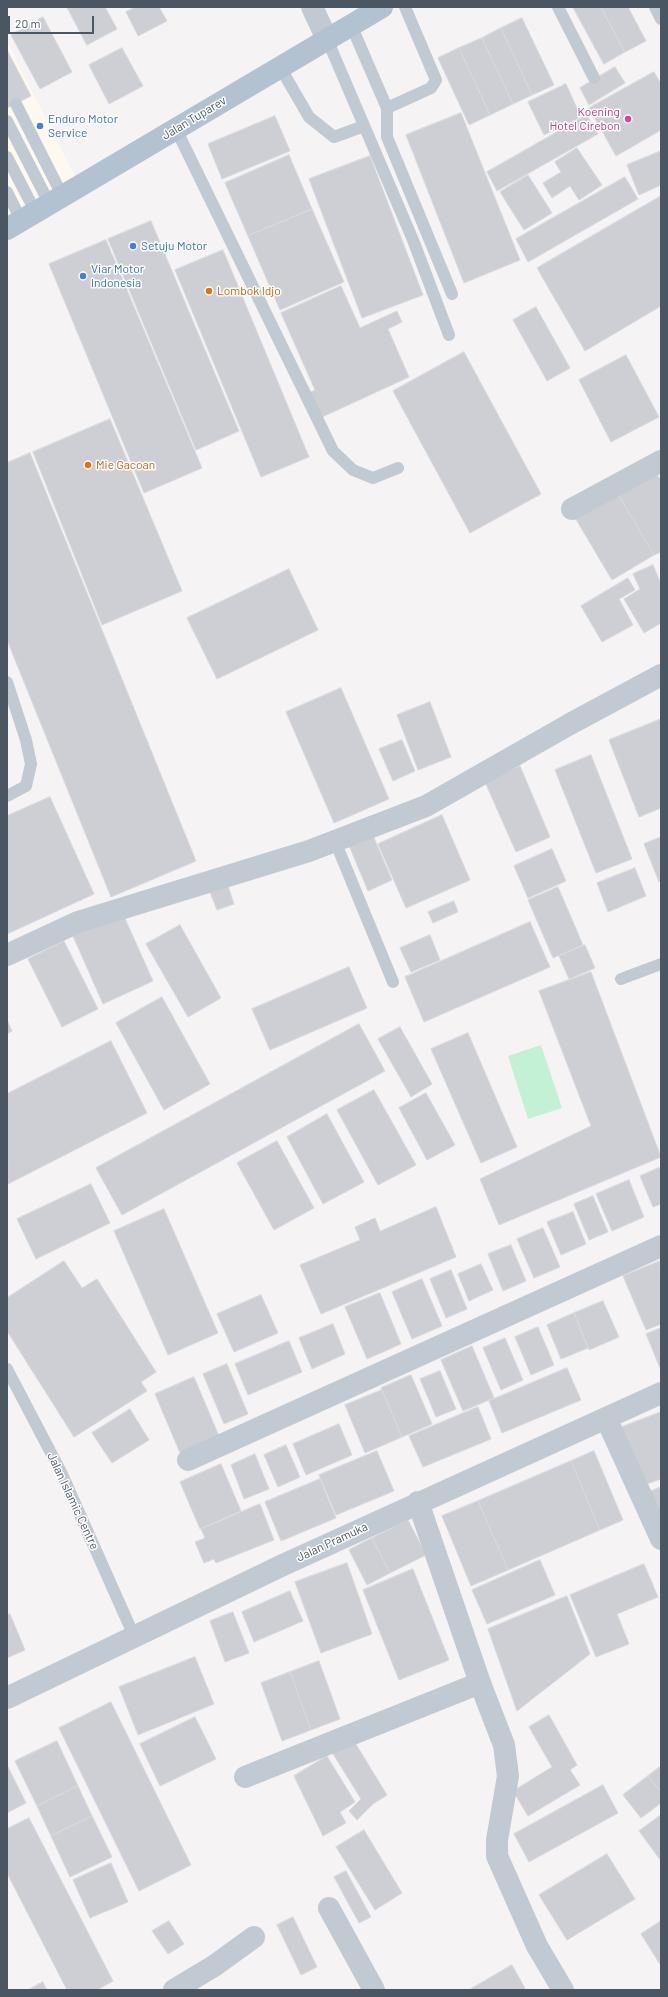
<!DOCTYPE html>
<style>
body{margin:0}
#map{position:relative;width:668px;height:1997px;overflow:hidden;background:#f5f3f3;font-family:Barlow,sans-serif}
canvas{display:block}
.frame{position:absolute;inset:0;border:8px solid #4a5661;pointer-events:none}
.scale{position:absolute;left:8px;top:16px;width:86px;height:18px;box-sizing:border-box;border:2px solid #4a5661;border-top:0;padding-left:5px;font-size:12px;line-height:14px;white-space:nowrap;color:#4a5661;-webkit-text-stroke:3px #fff;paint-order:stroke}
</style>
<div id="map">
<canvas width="668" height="1997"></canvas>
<div class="frame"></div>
<div class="scale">20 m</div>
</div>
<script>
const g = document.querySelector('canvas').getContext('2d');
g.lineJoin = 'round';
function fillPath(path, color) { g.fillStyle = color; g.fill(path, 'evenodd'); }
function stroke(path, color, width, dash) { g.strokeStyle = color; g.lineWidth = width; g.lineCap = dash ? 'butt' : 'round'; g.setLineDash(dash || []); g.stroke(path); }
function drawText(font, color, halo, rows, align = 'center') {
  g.font = font + ' Barlow,sans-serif'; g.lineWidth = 3; g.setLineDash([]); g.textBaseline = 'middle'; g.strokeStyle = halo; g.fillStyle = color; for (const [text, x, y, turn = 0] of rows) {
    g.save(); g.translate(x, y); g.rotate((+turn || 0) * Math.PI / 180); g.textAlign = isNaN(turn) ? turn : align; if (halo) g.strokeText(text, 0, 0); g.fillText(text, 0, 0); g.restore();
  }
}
const commercial = new Path2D(`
 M7,42l68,134 -68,39z`);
const green = new Path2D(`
 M541,1045l21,63 -34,11 -20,-63z`);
const building = new Path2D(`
 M67,7h38l12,22 -30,16z
 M136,7h23l8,14 -29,15 -12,-24z
 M573,7h28l24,45 -21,12z
 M601,7h27l18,34 -21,11z
 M43,17l29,55 -32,17 -29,-54z
 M522,18l32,67 -22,10 -31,-67z
 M501,28l31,67 -19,9 -31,-66z
 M482,38l31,66 -23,11 -31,-67z
 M122,48l21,38 -34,18 -20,-39z
 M459,48l31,67 -21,10 -31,-67z
 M7,50l24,46 -24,12z
 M615,67l10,16 -36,22 -9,-17z
 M654,72l7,12v46l-45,26 -27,-48z
 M566,84l15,33 -37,18 -16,-33z
 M461,113l59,147 -56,23 -58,-148z
 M587,115l11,19 -101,57 -10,-19z
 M275,116l15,35 -68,28 -14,-35z
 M577,148l25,37 -23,15 -9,-14 -18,12 -9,-15 18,-11 -6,-10z
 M661,151v34l-22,10 -12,-30z
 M289,155l23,54 -64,27 -23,-53z
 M370,156l53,139 -61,23 -53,-139z
 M528,175l24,38 -28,17 -24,-38z
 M625,177l13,22 -110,63 -12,-23z
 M661,196v110l-76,45 -48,-83z
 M312,209l32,73 -64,28 -32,-74z
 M151,221l88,210 -43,19 -88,-211z
 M106,240l96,228 -58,25 -95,-229z
 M223,250l86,207 -48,20 -86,-207z
 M341,286l19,42 37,-17 5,11 -14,7 21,48 -89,41 -11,-25 6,-3 -34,-77z
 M536,307l34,61 -23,13 -34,-61z
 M464,352l77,142 -71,39 -77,-142z
 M626,355l33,62 -48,25 -32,-62z
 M110,419l72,172 -80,34 -69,-173z
 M30,453l166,408 -85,36 -104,-257v-177z
 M654,469l7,12v71l-7,3 -38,-64z
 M616,491l38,64 -42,25 -38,-64z
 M653,565l8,19v39l-17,10 -20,-34 16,-10 -7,-15z
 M289,569l29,61 -101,49 -30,-61z
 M628,578l7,12 -16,9 14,26 -31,17 -21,-36z
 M341,688l48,111 -55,24 -48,-111z
 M430,702l21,55 -33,13 -21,-55z
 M661,719v89l-22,9 -30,-77z
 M402,740l13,31 -22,10 -14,-32z
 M591,755l41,104 -36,14 -41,-103z
 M520,766l30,71 -34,15 -31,-70z
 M50,797l44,97 -87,40v-118z
 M442,815l28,65 -64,28 -28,-64z
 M372,833l20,47 -24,11 -20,-48z
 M661,837v44l-2,1 -15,-38z
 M552,849l14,32 -38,17 -14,-32z
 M635,868l11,28 -38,16 -11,-29z
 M228,886l6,18 -17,6 -7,-18z
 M558,887l25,58 -30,13 -25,-58z
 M454,901l4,11 -25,11 -5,-11z
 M123,914l30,67 -50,23 -30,-68z
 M530,922l20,45 -126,55 -19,-45z
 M180,925l41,73 -33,19 -42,-73z
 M430,935l10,25 -29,12 -11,-24z
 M64,941l34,68 -36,18 -34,-68z
 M585,945l10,23 -26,11 -10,-23z
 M349,967l18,41 -97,42 -18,-41z
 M591,972l70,185 -162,68 -19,-46 111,-53 -52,-135z
 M162,997l48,87 -46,26 -48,-87z
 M7,1020l5,11 -5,3z
 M359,1024l26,47 -263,144 -26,-47z
 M400,1027l32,57 -21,13 -33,-58z
 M468,1033l49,114 -36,16 -50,-114z
 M111,1041l36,72 -139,71 -1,-90z
 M374,1090l42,75 -38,20 -41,-75z
 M426,1093l29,52 -28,15 -28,-52z
 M327,1114l37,68 -41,22 -36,-67z
 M277,1141l37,67 -40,22 -37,-67z
 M661,1167v37l-8,3 -13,-31z
 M629,1180l15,37 -32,14 -16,-37z
 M91,1184l19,39 -74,36 -19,-40z
 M593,1196l15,36 -19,8 -15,-36z
 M436,1207l20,50 -135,57 -21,-49 60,-25 -5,-13 20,-9 5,13z
 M164,1209l54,124 -50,22 -54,-124z
 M573,1212l13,32 -25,11 -14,-33z
 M543,1228l17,39 -26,11 -17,-39z
 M511,1245l15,36 -23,10 -15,-37z
 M64,1261l18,27 15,-9 59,93 -15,10 6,9 -73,46 -67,-106v-33z
 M660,1261l1,63 -15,6 -23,-54z
 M481,1264l12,26 -24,11 -11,-27z
 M451,1270l16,39 -21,9 -16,-39z
 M422,1279l20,47 -30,13 -20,-47z
 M380,1293l21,51 -34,15 -22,-52z
 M261,1295l17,38 -44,19 -17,-38z
 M603,1301l16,36 -30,13 -15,-37z
 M574,1313l14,35 -27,11 -14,-34z
 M333,1324l12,30 -33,15 -13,-31z
 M538,1327l16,38 -23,10 -16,-38z
 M661,1328v40h-1l-14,-34z
 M505,1338l18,42 -22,10 -18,-42z
 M289,1341l13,31 -54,23 -13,-31z
 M472,1346l22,52 -31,13 -22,-51z
 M227,1364l21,50 -24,10 -21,-50z
 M567,1368l14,32 -79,33 -13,-32z
 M440,1371l16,38 -20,8 -16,-38z
 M411,1375l21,49 -30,13 -21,-49z
 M194,1377l25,59 -39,17 -25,-59z
 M382,1390l20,47 -37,16 -20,-48z
 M478,1407l13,32 -68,28 -14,-31z
 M130,1409l19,31 -37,23 -20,-30z
 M661,1412v67l-20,7 -22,-58z
 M339,1424l13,31 -46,20 -13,-31z
 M286,1445l14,32 -22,10 -14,-32z
 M377,1451l17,40 -58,24 -17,-40z
 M594,1451l29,69 -23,10 -29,-69z
 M255,1454l14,35 -25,10 -13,-34z
 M571,1461l29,69 -92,40 -30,-69z
 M221,1464l20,47 -41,18 -20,-47z
 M320,1479l16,39 -55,23 -16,-39z
 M661,1487v29l-12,-24z
 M478,1501l30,69 -37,16 -29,-70z
 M260,1504l14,36 -58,23 -2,-4 -10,4 -9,-21 10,-4 -4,-9z
 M408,1520l18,35 -36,18 -18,-35z
 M372,1538l18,35 -23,12 -18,-35z
 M540,1560l15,35 -68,29 -15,-34z
 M347,1563l25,71 -51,19 -26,-71z
 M644,1564l14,33 -41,17 12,30 -33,13 -26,-62z
 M413,1569l36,91 -50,20 -36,-90z
 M290,1591l13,30 -49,21 -12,-30z
 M567,1596l23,58 -73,57 -29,-82z
 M233,1612l16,41 -24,9 -15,-41z
 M10,1614l15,36 -18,8v-43z
 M195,1657l19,47 -76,31 -19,-48z
 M319,1661l21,58 -29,11 -21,-58z
 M290,1672l21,58 -29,11 -21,-58z
 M111,1702l80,163 -52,26 -80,-163z
 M549,1715l28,50 -7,5 10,15 -52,31 -15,-25 39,-24 -23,-40z
 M195,1717l21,42 -56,27 -20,-42z
 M351,1736l36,59 -14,9 -16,16 -8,-9 12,-12 -31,-50z
 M57,1741l21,45 -41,20 -22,-45z
 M327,1756l28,46 -15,10 6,11 -23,13 -29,-60z
 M7,1765l19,38 -19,10z
 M661,1766v26l-13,-16z
 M648,1776l13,16v11l-20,15 -18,-23z
 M603,1785l15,28 -89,49 -15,-28z
 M78,1786l14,30 -41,20 -14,-30z
 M661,1815v46l-22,-30z
 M92,1816l20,41 -42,20 -19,-41z
 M29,1818l84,163 -16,9h-30l-60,-117v-44z
 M364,1830l38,63 -27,17 -39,-63z
 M607,1854l28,45 -68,41 -28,-45z
 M111,1863l17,39 -38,16 -17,-38z
 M346,1871l25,46 -12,6 -25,-46z
 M293,1917l24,50 -16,8 -24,-50z
 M169,1921l15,23 -16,10 -16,-23z
 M661,1921v45l-20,-32z
 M512,1965l14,25h-57z
 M43,1982l4,8h-19z`);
const service = new Path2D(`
 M558,7l36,71
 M655,7l6,12
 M351,25l36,83v29l65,157
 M327,39l86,201 36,95
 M280,67l29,50 25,20 30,-11
 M16,104l46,91
 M387,108l44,-20 5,-8 -31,-73
 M7,121l42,82
 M176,129l157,322 20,19 20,8 25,-10
 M7,157l28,54
 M7,192l14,28
 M7,682l19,58 5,24 -5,22 -19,10
 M335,841l58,141
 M621,979l40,-15
 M7,1369l54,103 73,164`);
const minor = new Path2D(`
 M312,7l15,32
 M572,509l89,-48
 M7,955l71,-33 231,-71 117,-45 144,-82 91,-49
 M606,1418l55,121
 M188,1460l473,-214
 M418,1502l62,181 24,62 4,31 -11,64v16l40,90 26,44
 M7,1698l276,-133 378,-172
 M245,1777l235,-94
 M329,1908l45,82
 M174,1990l40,-24 40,-29`);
const primary = new Path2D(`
 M7,229l375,-222`);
const markers = [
 [628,119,4,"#d1479c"],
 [40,126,4,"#3f7fe0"],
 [133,246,4,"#3f7fe0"],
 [83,276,4,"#3f7fe0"],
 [209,291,4,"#e8710a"],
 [88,465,4,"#e8710a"]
];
const hotelNames = [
 ["Koening",620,112],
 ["Hotel Cirebon",620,126]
];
const streetNames = [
 ["Jalan Tuparev",194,118,-31],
 ["Jalan Islamic Centre",73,1501,65],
 ["Jalan Pramuka",332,1542,-25]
];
const shopNames = [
 ["Enduro Motor",48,119],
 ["Service",48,133],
 ["Setuju Motor",141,246],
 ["Viar Motor",91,269],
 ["Indonesia",91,283]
];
const foodNames = [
 ["Lombok Idjo",217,291],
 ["Mie Gacoan",96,465]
];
fillPath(commercial, '#fdf9ef');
fillPath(green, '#c3f1d5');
fillPath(building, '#cdcfd5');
stroke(building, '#d7d9de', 1);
stroke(service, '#c1cad2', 12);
stroke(minor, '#c1cad2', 22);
stroke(primary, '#b3c2d1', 22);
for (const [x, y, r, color] of markers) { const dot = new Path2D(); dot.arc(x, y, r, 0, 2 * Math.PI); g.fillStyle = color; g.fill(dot); stroke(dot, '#fff', 1.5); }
drawText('12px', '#b23c85', '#fff', hotelNames, 'right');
drawText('12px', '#4a5661', '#fff', streetNames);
drawText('12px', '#366cbe', '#fff', shopNames, 'left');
drawText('12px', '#c56008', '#fff', foodNames, 'left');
</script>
